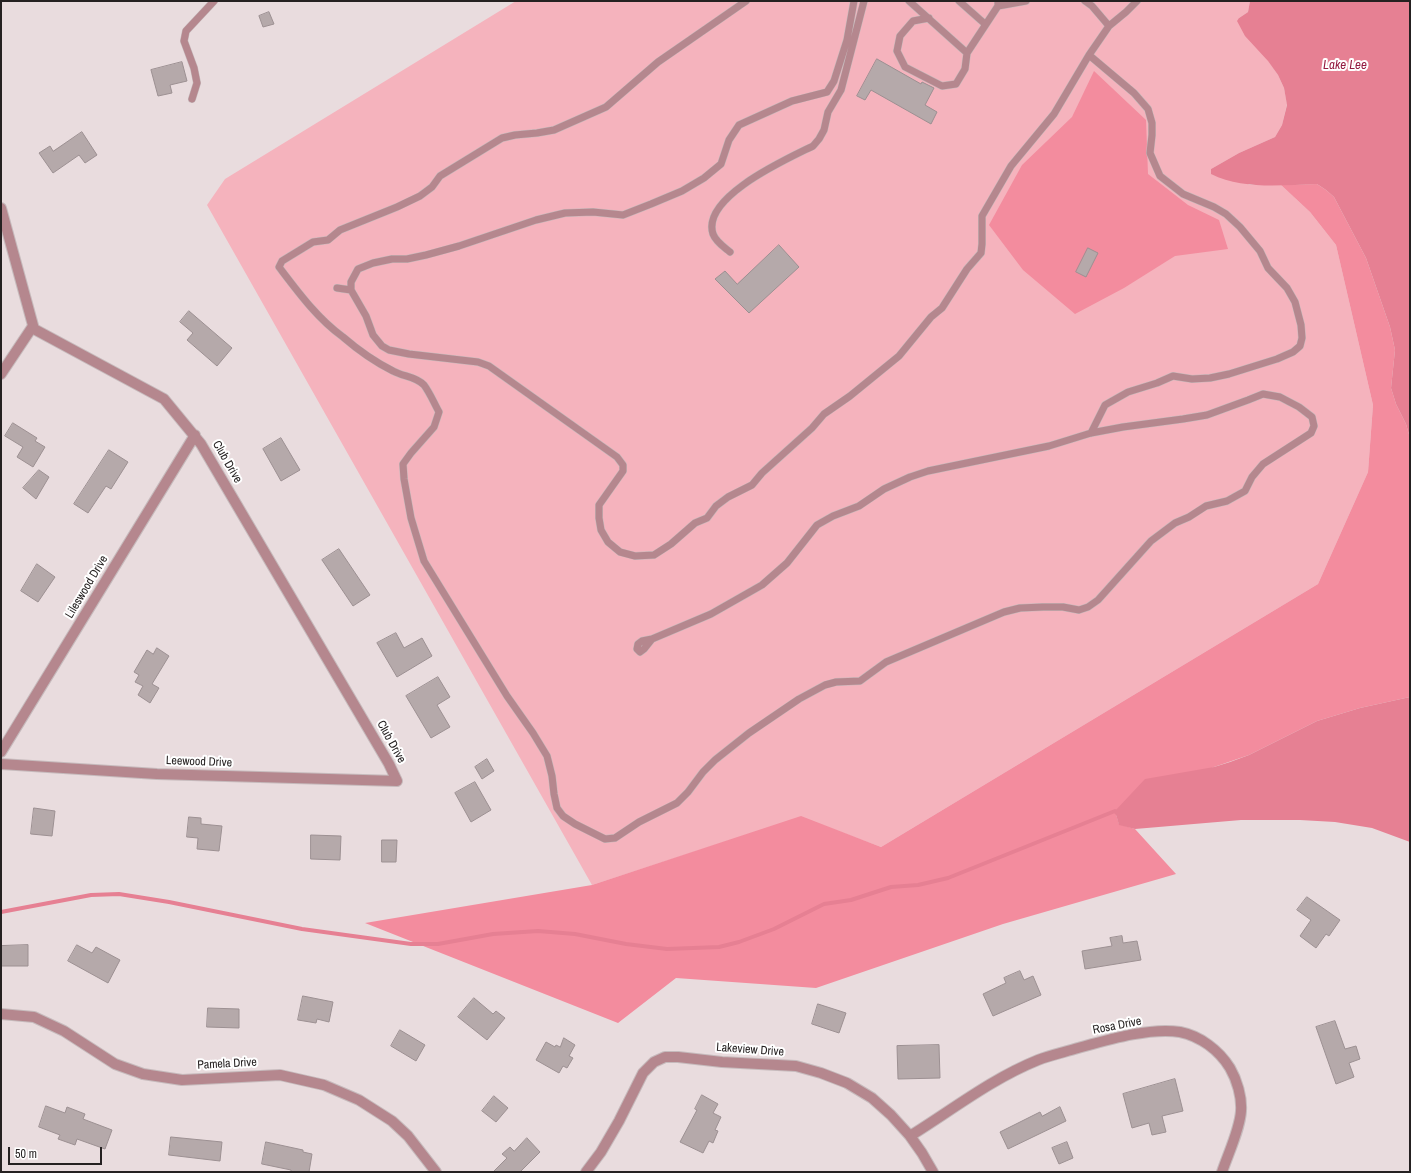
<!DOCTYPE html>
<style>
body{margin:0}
#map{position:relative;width:1411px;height:1173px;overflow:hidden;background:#e9dcde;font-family:"Archivo Narrow",sans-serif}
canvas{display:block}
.frame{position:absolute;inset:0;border:2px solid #252121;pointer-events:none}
.scale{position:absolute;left:8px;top:1147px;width:94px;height:18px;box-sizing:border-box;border:2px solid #252121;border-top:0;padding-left:5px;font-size:12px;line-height:14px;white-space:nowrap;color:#252121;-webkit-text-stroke:3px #fff;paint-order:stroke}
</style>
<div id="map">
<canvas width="1411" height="1173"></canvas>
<div class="frame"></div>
<div class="scale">50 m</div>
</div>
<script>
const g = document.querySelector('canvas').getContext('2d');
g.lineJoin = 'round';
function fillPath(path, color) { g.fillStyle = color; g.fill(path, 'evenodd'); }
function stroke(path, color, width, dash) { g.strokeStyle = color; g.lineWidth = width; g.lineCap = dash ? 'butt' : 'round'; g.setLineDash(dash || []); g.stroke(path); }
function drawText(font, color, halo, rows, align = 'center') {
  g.font = font + ' "Archivo Narrow",sans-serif'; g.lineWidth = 4; g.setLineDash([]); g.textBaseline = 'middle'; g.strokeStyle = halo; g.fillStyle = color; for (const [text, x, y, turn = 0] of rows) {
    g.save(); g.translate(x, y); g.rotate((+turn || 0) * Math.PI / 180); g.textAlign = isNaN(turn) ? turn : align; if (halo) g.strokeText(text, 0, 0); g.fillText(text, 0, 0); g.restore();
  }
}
const green = new Path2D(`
 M516,1h734l-2,11 -9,6 39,57 6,13 3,16 -5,21 -7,12 -36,16 -28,16 39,16h31l29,27 26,33 37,160 -5,67 -50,112 -437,263 -80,-30 -209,68 -385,-680 18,-26z`);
const forest = new Path2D(`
 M1094,71l52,49 2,54 40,31 31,15 9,29 -53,7 -51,32 -49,26 -52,-44 -34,-45 33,-60 50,-48z
 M1317,184l9,6 8,7 32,61 24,69 5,23 -4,38 5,16 10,20 4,14v259l-50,11 -43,13 -68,34 -35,12 -99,44 4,13 16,5 41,45 -173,50 -187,64 -140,-10 -58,45 -253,-100 227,-38 209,-69 80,31 437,-263 50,-112 5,-67 -37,-160 -26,-33 -29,-27z`);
const water = new Path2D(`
 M1250,1h160v437l-4,-14 -10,-20 -5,-16 4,-38 -5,-23 -24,-69 -32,-61 -8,-7 -9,-6c-35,1 -74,6 -106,-10v-5l28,-16 36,-16 7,-12 5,-20 -3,-17 -6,-13 -10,-14 -23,-25 -8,-15 2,-3 9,-6z
 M1410,697v145l-38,-14 -37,-6 -35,-2h-59l-106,9 -16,-4 -4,-14 30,-32 69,-12 16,-5 19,-7 68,-34 43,-13z`);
const stream = new Path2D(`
 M1,912l90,-17 28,-1 50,8 133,27 109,15h27l55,-10 45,-3 37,3 51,10 41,5 52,-2 20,-5 35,-13 50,-25 27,-4 40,-13 27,-2 30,-7 167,-67 3,3`);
const building = new Path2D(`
 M269,12l5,12 -11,3 -4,-11z
 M877,59l44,25 1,-2 12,6 -9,17 12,7 -6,12 -60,-34 -6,10 -8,-4z
 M182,62l5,19 -17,4 2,8 -14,3 -7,-26z
 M82,132l15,23 -12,8 -6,-8 -26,18 -14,-20 11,-7 3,5z
 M779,245l20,22 -50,46 -34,-34 10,-8 12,13z
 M1088,248l10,5 -12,24 -10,-5z
 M189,311l43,37 -15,18 -30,-26 6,-7 -13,-11z
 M13,423l24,15 -2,3 10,6 -12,20 -16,-10 6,-10 -18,-11z
 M281,438l19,32 -19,11 -18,-32z
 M109,450l19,12 -17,27 -5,-3 -18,27 -14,-9z
 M39,470l10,7 -13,22 -13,-11z
 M339,549l31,46 -17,11 -31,-46z
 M37,564l18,13 -17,25 -17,-11z
 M396,633l8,15 18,-10 10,18 -35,21 -20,-34z
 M157,648l12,8 -17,28 7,4 -9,15 -12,-8 5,-9 -8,-4 4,-7 -5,-3 13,-22 6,4z
 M438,677l12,20 -13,8 13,22 -19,11 -25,-42z
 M487,759l7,12 -12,8 -7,-12z
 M475,782l16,28 -20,12 -16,-29z
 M34,808l21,3 -3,25 -21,-2z
 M189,817l12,1v6l21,2 -3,25 -22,-2 1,-11 -11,-1z
 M311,835l30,1 -1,24 -29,-1z
 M382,840h15l-1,22h-14z
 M1307,897l33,23 -11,16 -3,-2 -10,14 -16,-12 11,-16 -14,-10z
 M1122,936l1,7 14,-2 4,19 -56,9 -3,-18 30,-5 -2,-8z
 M28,945v21h-27v-20z
 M77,945l15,8 4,-6 24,13 -12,23 -40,-22z
 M1020,971l4,9 9,-4 8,19 -48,21 -10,-22 23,-11 -2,-5z
 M303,996l30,6 -4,20 -12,-3 -1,4 -18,-3z
 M474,998l19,16 3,-3 9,7 -18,22 -29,-23z
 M818,1004l28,9 -7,20 -27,-9z
 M208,1008l31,1v19l-32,-1z
 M1335,1021l10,28 11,-3 4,13 -11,4 5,14 -18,7 -20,-57z
 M400,1030l25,15 -9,16 -25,-15z
 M564,1038l11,7 -6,11 4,2 -6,10 -4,-2 -4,7 -23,-13 10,-18 9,5 1,-2 4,2z
 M939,1045l1,33 -42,1 -1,-33z
 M1175,1079l8,32 -21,5 4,16 -14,3 -3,-12 -17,5 -9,-34z
 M702,1095l16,9 -5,9 8,4 -6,13 3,1 -5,12 -4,-2 -6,12 -23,-11 17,-32 -2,-1z
 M494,1096l14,12 -12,14 -14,-11z
 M46,1106l19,7 2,-6 18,7 -2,5 29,11 -7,19 -28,-10 -2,6 -17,-6 2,-4 -21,-8z
 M1060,1107l6,14 -58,28 -8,-17 40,-20 2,4z
 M171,1137l51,5 -2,19 -51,-6z
 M527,1138l13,14 -20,20h-27l14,-14 -5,-4 8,-7 4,4z
 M266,1142l37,8v2l9,2 -3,18h-18v-2l-29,-6z
 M1067,1142l6,16 -14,6 -7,-16z`);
const lane = new Path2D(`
 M909,1l58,52
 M959,1l26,23
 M998,6l28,-5
 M929,18l-16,3 -13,15 -3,15 8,16 37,19 14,-2 9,-15 2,-16 31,-47v-5
 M1109,26l17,-14 11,-11
 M1089,55l45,38 14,16 4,14v12l-2,18 10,23 23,18 31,13 12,7 14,13 20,24 8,17 19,20 8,14 6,23 1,13 -2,8 -7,6 -16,7 -48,15 -19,4 -18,1 -19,-3 -16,7 -29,9 -23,13 -14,28
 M192,99l5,-16 -3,-15 -10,-27 2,-10 28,-30
 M730,252c-6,-5 -14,-10 -17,-18 -12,-37 74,-75 100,-88l6,-7 5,-9 4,-18 13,-22 23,-89
 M337,288l14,2v-8l7,-13 15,-6 19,-4h15l19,-4 33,-9 77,-26 29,-7 28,-1 30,3 28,-11 31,-13 22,-13 17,-14 8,-24 10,-15 53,-24 35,-9 7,-11 13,-41 7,-39
 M351,290l15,26 7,19 9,11 7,4 20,4 69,8 11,4 128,91 6,8v6l-24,34v13l2,12 7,12 12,10 15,4 19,-1 17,-11 24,-21 12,-5 9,-12 12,-9 24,-12 10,-12 50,-45 12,-14 26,-18 49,-40 32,-39 11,-9 25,-39 14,-16 1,-9v-28l29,-50 43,-52 35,-59 20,-29 -17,-20 -7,-5
 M652,639l-8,10 -4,3 -3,-3 1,-5 4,-3 10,-2 59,-25 51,-29 25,-22 30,-38 16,-9 26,-10 25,-17 26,-12 18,-6 121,-25 42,-13 32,-6 60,-8 24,-4 41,-15 15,-6 17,3 19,10 13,10 2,9 -3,7 -48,31 -11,13 -7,14 -18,10 -21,5 -17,11 -14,6 -24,18 -53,59 -10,7 -9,3 -16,-3h-20l-23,1 -16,4 -118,50 -26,19 -24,1 -11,3 -26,14 -50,34 -34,27 -12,12 -15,20 -11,11 -38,19 -24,16 -10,1 -30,-15 -12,-8 -6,-8 -3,-14 -2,-18 -5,-20 -14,-23 -26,-37 -83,-135 -13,-43 -7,-39 -1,-15 8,-11 23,-26 5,-15c-5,-9 -9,-19 -15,-27 -9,-9 -20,-8 -31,-14 -18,-9 -35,-21 -50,-34 -26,-19 -45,-45 -64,-70l3,-6 31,-19 15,-2 12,-10 57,-23 23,-11 12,-9 8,-11 62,-38 13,-3 22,-2 17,-3 52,-23 52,-45 88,-61`);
const street = new Path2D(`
 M1,208l33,121 130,70 37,45 188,320 8,17 -240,-7 -156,-10
 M1,374l32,-48
 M1,752l194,-317
 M1,1014l33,3 30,14 51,33 28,10 39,6 98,-5 44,10 35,15 33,21 16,15 28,36
 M910,1136c42,-26 81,-57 128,-76 13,-5 27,-8 40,-12 29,-8 72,-21 102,-16 20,4 39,18 50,36 7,12 12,29 11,43 -1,18 -13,43 -19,61
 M586,1172l15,-20 18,-31 24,-48 11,-11 11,-5h13l44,5 74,4 25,7 26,10 25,15 19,17 19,21 12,17 11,19`);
const streetNames = [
 ["Club Drive",227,462,60],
 ["Lileswood Drive",87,587,-59],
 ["Club Drive",391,742,61],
 ["Leewood Drive",199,762,2],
 ["Rosa Drive",1117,1026,-11],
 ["Lakeview Drive",750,1050,4],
 ["Pamela Drive",227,1064,-3]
];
const waterNames = [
 ["Lake Lee",1345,66]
];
fillPath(green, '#f5b3bd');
fillPath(forest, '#f38c9e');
fillPath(water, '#e68093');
stroke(stream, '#e68093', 4);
fillPath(building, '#b5a9aa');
stroke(building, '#9c9092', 1);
stroke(lane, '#c6babc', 8);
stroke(street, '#c6babc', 12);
stroke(lane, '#b5878e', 7);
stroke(street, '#b5878e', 10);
drawText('12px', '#252121', '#fff', streetNames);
drawText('italic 13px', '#941b41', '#fff', waterNames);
</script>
